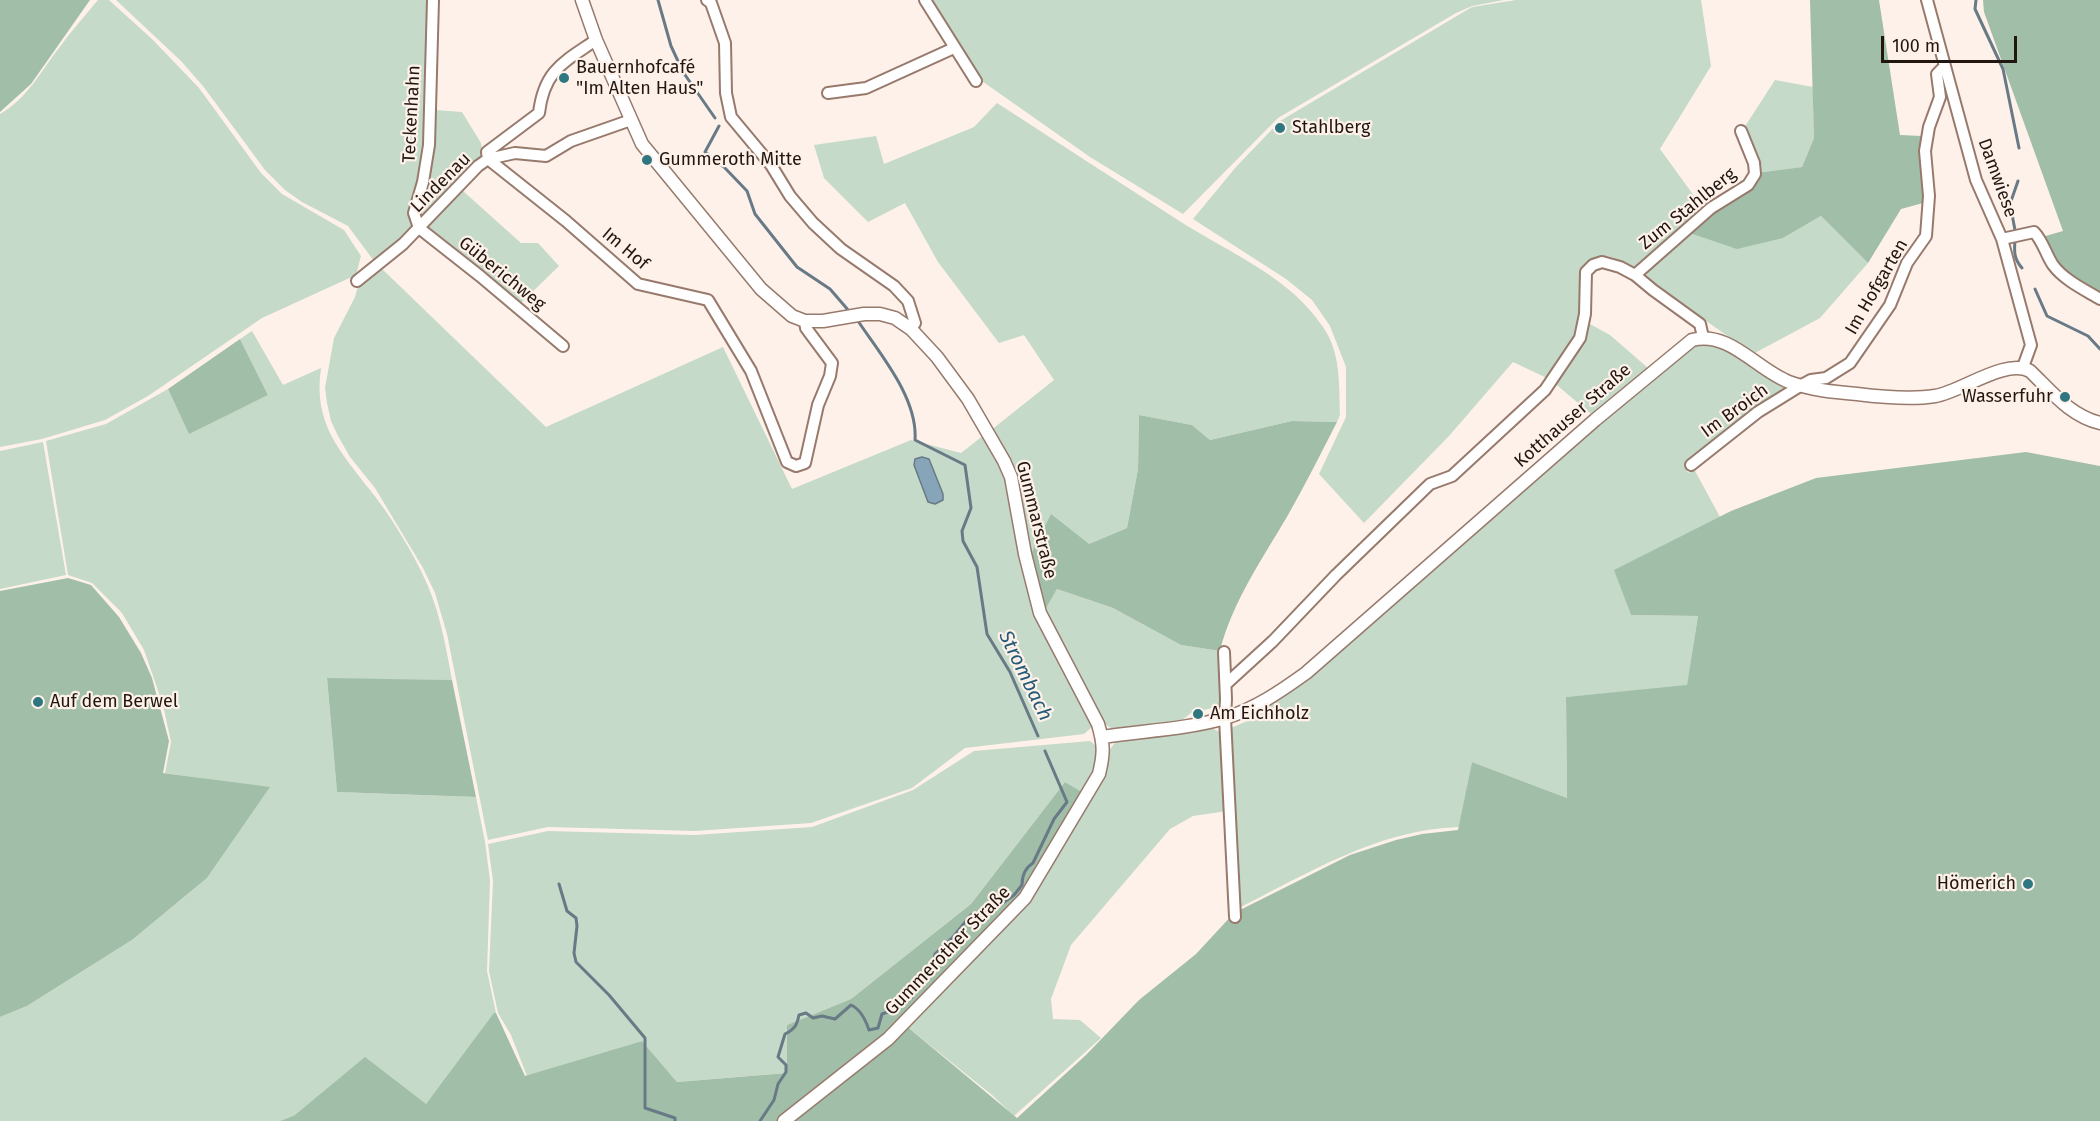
<!DOCTYPE html>
<meta charset="utf-8">
<style>
body{margin:0}
#map{position:relative;width:2100px;height:1121px;overflow:hidden;background:#fef1ea;font-family:"Fira Sans",sans-serif}
canvas{display:block}
.scale{position:absolute;left:1881px;top:36px;width:136px;height:27px;box-sizing:border-box;border:3px solid #211610;border-top:0;padding-left:8px;font-size:18px;line-height:21px;white-space:nowrap;color:#211610;-webkit-text-stroke:4px #fef1ea;paint-order:stroke}
</style>
<div id="map">
<canvas width="2100" height="1121"></canvas>
<div class="scale">100 m</div>
</div>
<script>
const g = document.querySelector('canvas').getContext('2d');
g.lineJoin = 'round';
function fillPath(path, color) { g.fillStyle = color; g.fill(path, 'evenodd'); }
function stroke(path, color, width, dash) { g.strokeStyle = color; g.lineWidth = width; g.lineCap = dash ? 'butt' : 'round'; g.setLineDash(dash || []); g.stroke(path); }
function drawText(font, color, halo, rows, align = 'center') {
  g.font = font + ' "Fira Sans",sans-serif'; g.lineWidth = 4.5; g.setLineDash([]); g.textBaseline = 'middle'; g.strokeStyle = halo; g.fillStyle = color; for (const [text, x, y, turn = 0] of rows) {
    g.save(); g.translate(x, y); g.rotate((+turn || 0) * Math.PI / 180); g.textAlign = isNaN(turn) ? turn : align; if (halo) g.strokeText(text, 0, 0); g.fillText(text, 0, 0); g.restore();
  }
}
const green = new Path2D(`
 M98,0h11l44,40 46,48 62,85 21,21 62,36 17,26 -5,19 -94,43 -114,78 -43,24 -63,19 -42,8v-333c27,-15 41,-43 59,-66 12,-17 26,-32 39,-48z
 M116,0h313l-3,144 -6,37 -12,32 6,15 -40,33 -26,-35 -46,-24 -17,-12 -20,-20 -62,-84 -22,-25z
 M930,0h574l-32,6 -16,7 -178,105 -95,96 -93,-57 -111,-78z
 M1516,0h185l10,66 -51,83 45,62 -64,55c-1,0 -9,1 -10,1 -11,-3 -16,-13 -30,-10 -34,8 -13,55 -24,79 -6,15 -19,30 -28,43l-36,-17 -64,74 -85,87 -45,-49 27,-57v-50l-16,-41 -18,-26 -26,-21 -93,-60 43,-52 44,-46 192,-114z
 M1775,80l38,7 1,51 -12,29 -46,6 -14,-42z
 M997,103c62,40 123,80 184,119 49,31 109,55 142,105 18,26 16,57 17,88l-3,7 -45,-1 -82,19 -18,-15 -53,-10 -1,54 -11,59 -38,16 -58,10 -41,-123 64,-51 -30,-45 -25,8 -61,-81 -33,-59 -37,19 -44,-44 -10,-33 62,-9 8,28 90,-37z
 M435,110l27,2 19,31 2,12 -59,61h-5l-2,-3z
 M463,191l58,52h17l21,23 -39,38 -95,-76z
 M1821,216l47,47 -48,55 -67,36 -102,-72 -6,-10 39,-41 99,7z
 M380,267l166,160 177,-80 69,142 119,-49 50,13 23,-18 20,38 14,80 18,61 56,113 -8,7 -119,14 -53,40 -101,35 -116,8 -147,-4 -60,13 -41,-206 -12,-41 -12,-25 -48,-80 -25,-31 -12,-21 -7,-15 -4,-18 -2,-15 9,-50 21,-41 4,-14z
 M1588,323l22,12 38,33 -57,46 -39,-33z
 M252,331l31,54 38,-17c-8,55 18,82 49,122 20,25 37,53 51,81 18,35 24,71 31,109l-125,-1 10,113 139,5 9,45 5,38 -3,91 9,42 -70,91 -131,11 -15,6h-280v-104l27,-11 105,-66 75,-62 62,-90 -104,-15 6,-31 -8,-37 -19,-55 -22,-37 -30,-30 -24,-8 -22,-134 60,-17 62,-35 21,44 79,-38 -28,-56z
 M1712,343l18,8 53,32 2,7 -30,19 -71,56 4,8 6,-4 26,48 -105,53 16,45 67,1 -11,70 -121,11 1,101 -95,-36 -13,65c-81,2 -154,48 -224,83l-4,-182 28,-12 13,-14 417,-356z
 M43,442l23,133 -66,14v-138z
 M1057,589l56,19 68,37 39,6 1,55 -30,7 -9,7 -68,10 -11,-7 -59,-111z
 M1209,727l15,7 3,77 -34,5 -23,13 -99,116 -20,54 2,20 27,1 21,18 -87,78 -22,-21 -86,-69 122,-126 80,-148 9,-12z
 M1090,741l9,7 -3,22 -14,22 -17,-10 -94,122 -120,95 -64,26v48l-110,9 -35,-41 -115,35 -16,-41 -13,-22 -9,-42 4,-90 -5,-37 60,-13 147,4 117,-8 101,-37 61,-39z`);
const forest = new Path2D(`
 M0,0h90l-59,84 -31,28z
 M1810,0h69l21,135 22,1 1,67 -22,6 -33,54 -47,-47 -38,22 -46,11 -53,-18 72,-58 46,-6 12,-29z
 M1983,0h117v293l-21,-11 -22,-18 -15,-27 21,-6 -79,-219z
 M240,339l28,56 -79,39 -21,-45z
 M1139,415l53,10 18,15 82,-19 45,1c-16,31 -32,63 -49,93 -25,43 -56,87 -68,136l-39,-6 -68,-37 -56,-19 -13,23 -13,-58 20,-40 38,30 38,-16 11,-59z
 M2026,452l74,14v655h-1820l15,-6 70,-58 61,47 68,-91h2l29,63 117,-35 35,41 110,-9v-48l64,-26 120,-95 94,-122 17,10 -63,104 -120,124 118,98 69,-63 53,-55 57,-46 38,-41 116,-58 46,-15 26,-6 36,-4 14,-68 95,36 -1,-101 121,-12 11,-69 -67,-1 -17,-45 117,-59 85,-33z
 M68,578l23,7 28,32 22,36 11,25 17,63 -6,32 107,14 -63,91 -75,62 -105,66 -27,11v-426z
 M327,678l125,2 24,117 -139,-5z`);
const water = new Path2D(`
 M922,457l7,2 14,35v6l-8,4 -7,-2 -14,-37 1,-6z`);
const stream = new Path2D(`
 M658,0l13,46 12,26 32,46
 M1976,0l-1,9 28,60 16,79
 M719,126l-14,26 19,15 23,24 8,23 42,53 33,22 19,22
 M2015,230l-5,-26 8,-23
 M2015,240c-1,12 -1,19 7,28
 M2035,289l12,27 41,20 12,13
 M858,321c22,33 60,77 57,119l50,25 6,43 -9,23 1,10 14,26 10,67 23,38 28,64
 M559,884l8,27 9,7 1,8 -3,27 2,9 33,33 36,43v70l30,10v3
 M760,1121l14,-21 4,-16 8,-12v-7l-8,-8 7,-23c10,-5 12,-9 14,-19l7,-2 7,5 9,-2 13,3 16,-14c9,4 15,16 18,25l9,-2 4,-14c10,-3 23,-9 30,-17 10,-11 5,-22 21,-32l2,-11 18,-17 18,-22 25,-7 18,-13 8,-10c0,-9 3,-17 11,-22l21,-44 13,-17 -22,-51`);
const minor = new Path2D(`
 M433,0l-4,145 -6,37 -9,31 5,15 61,48 83,70
 M707,0l4,3 14,40 1,50 5,24 40,48 19,31 23,27 28,26 53,37 14,15 7,22 -4,6
 M925,0l51,81
 M1927,0l49,180 26,59 29,106 -8,22
 M596,40c-32,22 -52,30 -57,73l-52,39 1,7 78,62 72,63 70,16 43,71 36,91 9,4 9,-3 13,-58 12,-29 2,-13 -26,-35 -1,-7
 M828,93l38,-5 88,-40
 M2002,239l32,-7c9,9 12,23 19,33 11,15 32,25 47,34
 M1635,275l76,-67 37,-23 7,-11 -1,-11 -13,-32
 M357,281l46,-37 75,-78 10,-7 27,-6 31,3 25,-15 60,-21
 M1691,465l67,-53 42,-26 11,-6 15,-2 24,-15 40,-58 17,-42 19,-27 3,-40 -4,-45 4,-24 11,-30 -3,-23 7,-7
 M1224,652l2,47 -1,19 10,199
 M1226,684l47,-43 63,-66 94,-91 22,-8 93,-86 35,-52 5,-24 1,-42 7,-7 9,-3 18,5 15,8 18,15 47,34 3,13`);
const tertiary = new Path2D(`
 M582,0l14,40 46,104 119,145 31,27 13,5h18l41,-7h16l15,4 16,11 26,28 31,42 36,62 7,16 14,77 15,59 58,111c6,20 6,30 1,50l-74,124 -137,141 -104,82
 M1102,737c39,-6 86,-8 123,-19 30,-9 56,-27 81,-45l289,-253 97,-80c37,-10 65,30 97,42 22,8 45,10 68,12 24,3 53,6 78,2 26,-4 70,-38 95,-25 21,20 40,45 70,52`);
const markers = [
 [564,78,6,"#2f7780"],
 [1280,128,6,"#2f7780"],
 [647,160,6,"#2f7780"],
 [2065,397,6,"#2f7780"],
 [38,702,6,"#2f7780"],
 [1198,714,6,"#2f7780"],
 [2028,884,6,"#2f7780"]
];
const poiNames = [
 ["Bauernhofcafé",576,68],
 ["\"Im Alten Haus\"",576,89],
 ["Stahlberg",1292,128],
 ["Gummeroth Mitte",659,160],
 ["Wasserfuhr",2053,397,"right"],
 ["Auf dem Berwel",50,702],
 ["Am Eichholz",1210,714],
 ["Hömerich",2016,884,"right"]
];
const streetNames = [
 ["Teckenhahn",412,114,-87],
 ["Damwiese",1997,178,70],
 ["Lindenau",441,183,-45],
 ["Zum Stahlberg",1688,209,-39],
 ["Im Hof",625,249,40],
 ["Güberichweg",502,274,39],
 ["Im Hofgarten",1877,287,-60],
 ["Im Broich",1735,411,-36],
 ["Kotthauser Straße",1573,416,-41],
 ["Gummarstraße",1036,520,76],
 ["Gummerother Straße",948,951,-46]
];
const waterNames = [
 ["Strombach",1025,676,64]
];
fillPath(green, '#c5dac9');
fillPath(forest, '#a1bea8');
fillPath(water, '#86a5b9');
stroke(water, '#687a86', 1.5);
stroke(stream, '#687a86', 3);
stroke(minor, '#977a6c', 14);
stroke(tertiary, '#977a6c', 15);
stroke(minor, '#fff', 10);
stroke(tertiary, '#fff', 12);
for (const [x, y, r, color] of markers) { const dot = new Path2D(); dot.arc(x, y, r, 0, 2 * Math.PI); g.fillStyle = color; g.fill(dot); stroke(dot, '#fef1ea', 2); }
drawText('18px', '#211610', '#fef1ea', poiNames, 'left');
drawText('18px', '#211610', '#fef1ea', streetNames);
drawText('italic 20px', '#225a78', '#fef1ea', waterNames);
</script>
